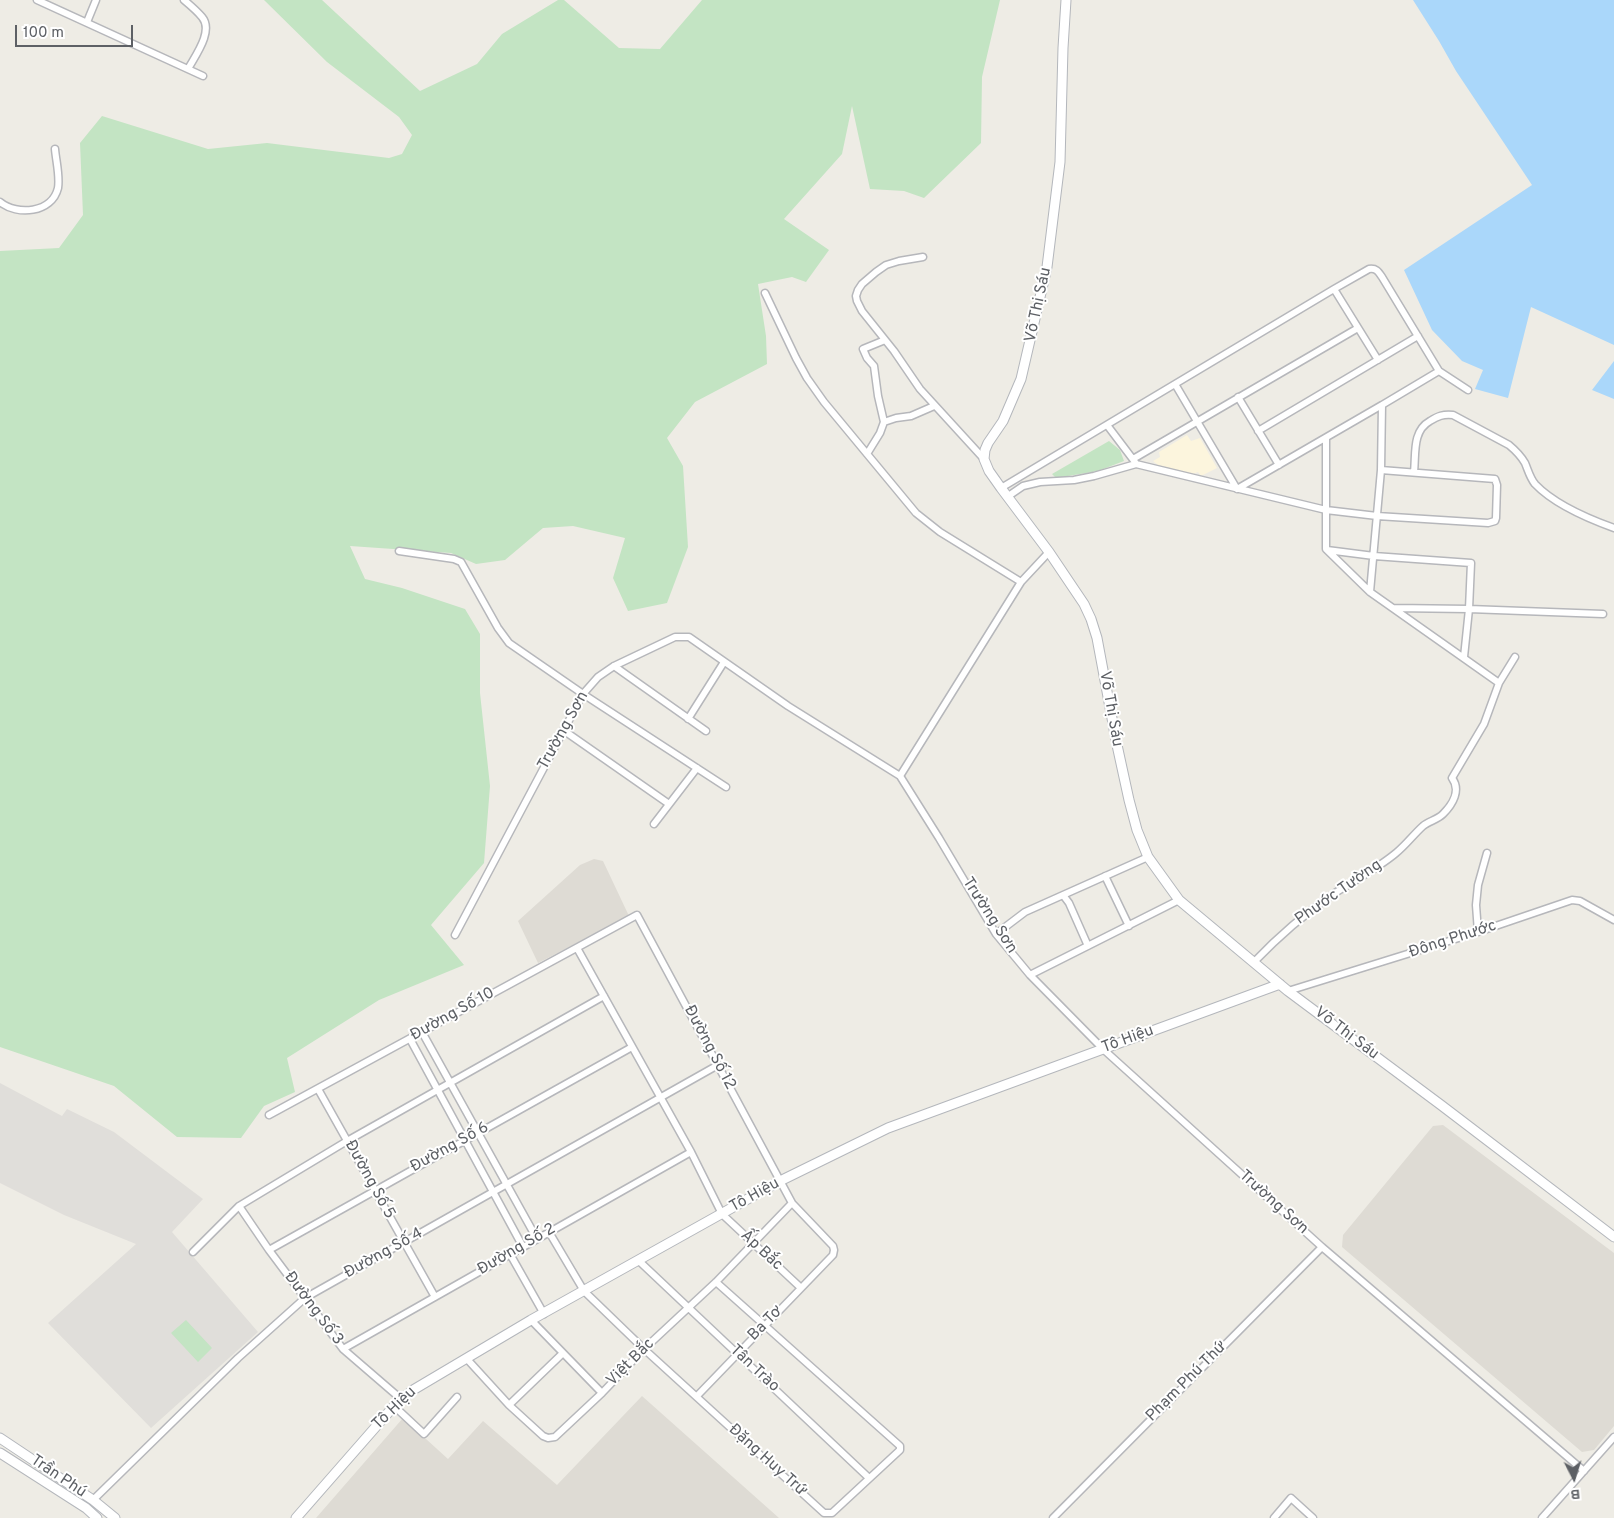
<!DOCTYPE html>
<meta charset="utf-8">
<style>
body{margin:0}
#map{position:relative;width:1614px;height:1518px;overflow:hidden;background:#eeece5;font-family:Overpass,sans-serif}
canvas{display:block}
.north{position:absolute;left:1549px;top:1453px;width:50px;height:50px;-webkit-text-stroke:4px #fff;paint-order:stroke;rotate:175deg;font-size:14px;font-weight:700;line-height:20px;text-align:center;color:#5d6065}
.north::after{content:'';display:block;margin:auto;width:18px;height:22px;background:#5d6065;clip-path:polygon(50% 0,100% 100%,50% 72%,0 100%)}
.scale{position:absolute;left:15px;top:25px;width:118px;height:22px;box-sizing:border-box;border:2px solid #5d6065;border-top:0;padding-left:6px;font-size:15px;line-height:18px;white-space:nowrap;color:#5d6065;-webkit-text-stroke:4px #fff;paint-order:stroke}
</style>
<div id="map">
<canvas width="1614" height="1518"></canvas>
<div class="north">B</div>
<div class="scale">100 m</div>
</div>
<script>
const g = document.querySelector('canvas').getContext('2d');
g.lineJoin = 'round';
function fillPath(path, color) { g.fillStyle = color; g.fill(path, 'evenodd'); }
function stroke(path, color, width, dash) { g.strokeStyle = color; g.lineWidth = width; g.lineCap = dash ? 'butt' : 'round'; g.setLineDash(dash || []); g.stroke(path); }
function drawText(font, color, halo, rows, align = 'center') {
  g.font = font + ' Overpass,sans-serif'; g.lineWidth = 4; g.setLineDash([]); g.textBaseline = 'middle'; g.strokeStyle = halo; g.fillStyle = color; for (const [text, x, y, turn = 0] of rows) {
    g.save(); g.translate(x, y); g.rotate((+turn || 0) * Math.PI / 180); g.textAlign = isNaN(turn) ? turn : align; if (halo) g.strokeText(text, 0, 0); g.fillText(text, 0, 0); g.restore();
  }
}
const commercial = new Path2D(`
 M1187,435l4,6 9,-3 17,30 -16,8 -3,-4 -5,2 -35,-9 -5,-4 7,-4 -1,-5z`);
const industrial = new Path2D(`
 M0,1083l62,33 5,-7 47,23 89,67 -31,33 86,100 -107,96 -103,-105 88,-79 -72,-29 -64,-32z`);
const education = new Path2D(`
 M594,859l9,2 26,55 -91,47 -20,-42 62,-56z
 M1443,1125l171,128v173l-20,24 -12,2 -240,-205 1,-12 90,-109z
 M642,1396l137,122h-463l87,-100 45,41 35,-38 74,64z`);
const green = new Path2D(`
 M264,0h58l98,91 57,-27 25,-30 56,-34h6l55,48 41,1 42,-49h298l-18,77 -1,66 -57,55 -20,-7 -34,-2 -18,-83 -10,48 -58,65 45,31 -23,32 -14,-5 -34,7 8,52 1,28 -72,38 -28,36 16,28 5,81 -21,56 -39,8 -15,-33 12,-40 -52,-12 -30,2 -38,32 -29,4 -25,-11 -101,-7 15,33 37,9 63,21 15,25v59l10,93 -6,77 -53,62 33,40 -85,35 -92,58 8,34 -31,14 -23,32 -64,-1 -63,-51 -114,-39v-796l59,-3 24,-33 -3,-72 22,-27 106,33 59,-6 122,15 13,-4 10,-19 -13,-18 -72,-55z
 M1109,441l11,9 4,11 -26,10 -42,7 -4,-4z
 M186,1320l26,28 -14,14 -27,-29z`);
const water = new Path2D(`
 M1413,0h201v345l-83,-38 -23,91 -33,-9 8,-19 -21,-9 -30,-31 -28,-60 128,-85 -76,-114 -17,-30z
 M1614,361v38l-22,-9z`);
const street = new Path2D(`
 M37,0l166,76
 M184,0c6,5 13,11 18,17 12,14 -7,39 -14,52
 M87,22l9,-22
 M0,202c17,14 52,11 58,-14 2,-12 -2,-27 -3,-39
 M923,257l-24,4 -13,4 -10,7 -14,12 -4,6 -2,6 1,5 5,10 32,40 26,38 64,70
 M1334,289l44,71
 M765,293l31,65 11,20 17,24 92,111 24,19 81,50 -121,194
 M1439,371l29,19
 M1175,384l62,105 145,-84
 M1238,397l41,68
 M884,422l12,-4 15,-2 23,-10
 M1107,425l28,37
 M1258,431l160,-95
 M1326,438v111l44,43 129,91
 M867,454l13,-21 4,-11 -6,-26 -4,-30 -7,-8 -4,-9 22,-9
 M1133,459l225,-131
 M1414,472c2,-18 -2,-41 16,-51 8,-5 13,-7 23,-6l56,30c6,5 12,11 16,18 3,7 5,15 10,21 19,20 54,35 79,44
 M1001,488l333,-199 35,-20c7,-1 9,2 13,8l57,94 -57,34 -1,65 -11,122
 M1007,497l16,-11 17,-4 34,-2 20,-4 42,-12 190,46 51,6 111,7 7,-2 1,-3 1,-33 -2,-6 -114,-9
 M1327,550l47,6 97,7 -2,46 -5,48
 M399,551l55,8 7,3 37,66 11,15 74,51 143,93
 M1021,582l28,-30
 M1393,608l76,1 134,5
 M614,666l92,65
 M688,719l36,-57
 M563,730l106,74
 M654,824l43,-56
 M1105,876l24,50
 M1063,895l6,8 19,43
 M1478,932l-2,-27 2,-20 9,-32
 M996,934l29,-22 123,-55
 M455,935l128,-241 15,-17 16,-11 61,-29h14l99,69 112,70 39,62 57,96 34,41 73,74 219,198 262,224
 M577,948l114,204 31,62 79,74
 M1254,962c24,-25 49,-47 78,-67 21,-14 45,-26 64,-42 10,-8 18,-19 27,-27 6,-5 14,-6 20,-12 10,-10 18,-24 9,-36l32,-54 15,-41 16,-26
 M1030,975l149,-75
 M1288,991l190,-59 94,-32 8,1 34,19
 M422,1032l115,207
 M410,1039l113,208
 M318,1089l117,208
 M269,1115l368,-200 155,288 41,43 1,4 -1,5 -136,141
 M239,1206l30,44 74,99 58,50
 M549,1232l35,59 60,58 180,164h8l68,-63v-4l-184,-164
 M269,1250l363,-203
 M193,1252l46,-46 108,-65 257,-145
 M510,1254l34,60
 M639,1261l230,217
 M531,1320l71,73
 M343,1349l348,-197
 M467,1359l42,46 34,31 5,2 7,-1 47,-44 42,-44 72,-67 76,-79
 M509,1405l54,-52
 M394,1406l30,28 33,-37
 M93,1500l145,-142 67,-60 413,-233
 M1053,1518l269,-271
 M1274,1518l17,-20 22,20
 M1542,1518l72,-81`);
const secondary = new Path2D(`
 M1066,0l-3,48 -3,114 -13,105 -26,112 -18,42 -15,22 -3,7 -1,9 5,12 12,17 48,64 35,52 7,15 6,19 20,107 12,55 8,30 11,27 31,43 109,91 153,114 173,132
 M0,1438l93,62 22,18
 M0,1453l86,55 11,10
 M296,1518l98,-112 19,-16 118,-70 249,-139 108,-53 392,-144`);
const streetNames = [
 ["Võ Thị Sáu",1039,305,-78],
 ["Võ Thị Sáu",1110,709,80],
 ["Trường Sơn",564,731,-61],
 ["Phước Tường",1339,893,-35],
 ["Trường Sơn",989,916,57],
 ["Đông Phước",1453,940,-18],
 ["Đường Số 10",453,1015,-29],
 ["Võ Thị Sáu",1346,1034,37],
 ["Tô Hiệu",1128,1040,-20],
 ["Đường Số 12",709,1048,62],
 ["Đường Số 6",450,1148,-29],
 ["Đường Số 5",369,1180,61],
 ["Tô Hiệu",755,1196,-29],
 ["Trường Sơn",1273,1203,42],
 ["Đường Số 2",517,1250,-30],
 ["Ấp Bắc",761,1251,43],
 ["Đường Số 4",384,1254,-29],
 ["Đường Số 3",313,1309,53],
 ["Ba Tơ",766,1324,-46],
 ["Việt Bắc",631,1363,-45],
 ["Tân Trào",754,1369,43],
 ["Phạm Phú Thứ",1187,1382,-45],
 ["Tô Hiệu",395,1409,-44],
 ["Đặng Huy Trứ",767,1461,42],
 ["Trần Phú",58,1477,34]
];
fillPath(commercial, '#fcf5dd');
fillPath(industrial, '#e0deda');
fillPath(education, '#dedbd4');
fillPath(green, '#c3e4c3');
fillPath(water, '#aad7fa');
stroke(street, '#b6b7bb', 9);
stroke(secondary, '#b4b7bc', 11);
stroke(street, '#fff', 6);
stroke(secondary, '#fff', 9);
drawText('16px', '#5d6065', '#fff', streetNames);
</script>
